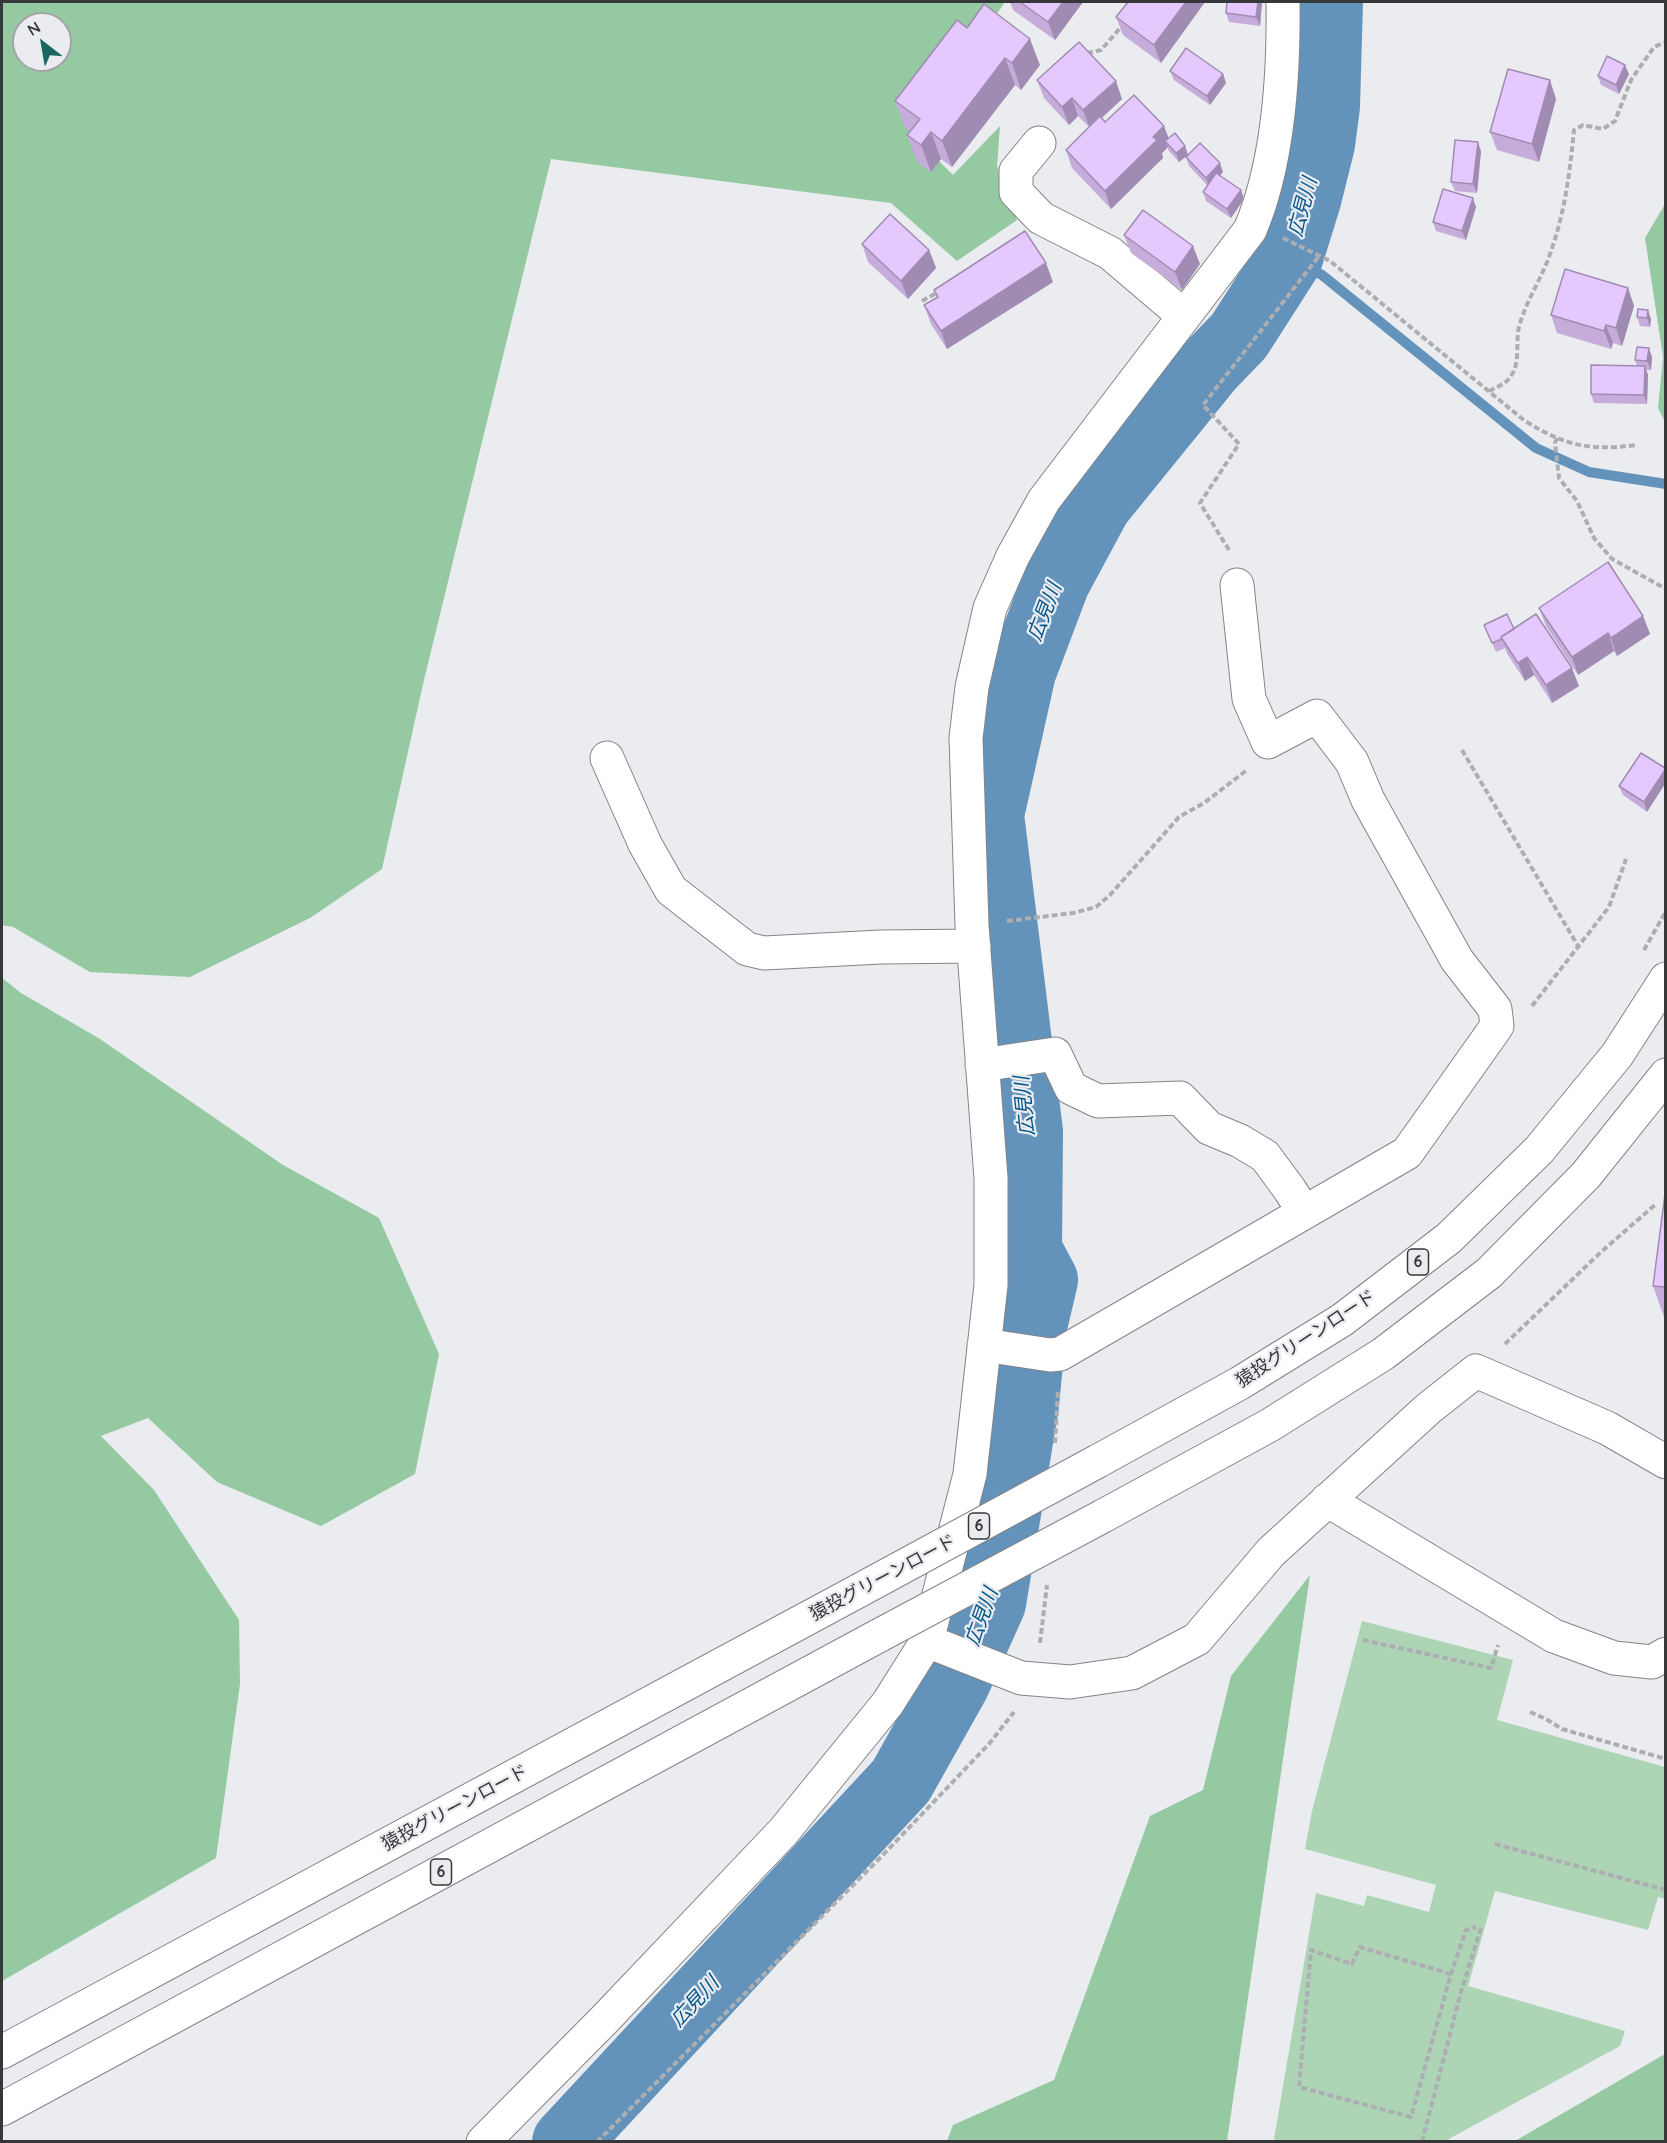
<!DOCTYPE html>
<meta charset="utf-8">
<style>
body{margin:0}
#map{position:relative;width:1667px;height:2143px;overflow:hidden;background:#eaecf0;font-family:Quicksand,sans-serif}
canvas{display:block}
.frame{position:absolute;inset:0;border:3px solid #363738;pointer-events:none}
.north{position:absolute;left:12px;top:12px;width:60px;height:60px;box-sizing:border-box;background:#eaecf0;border:2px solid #a2a4a6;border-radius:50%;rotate:329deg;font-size:16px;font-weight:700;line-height:24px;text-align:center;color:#363738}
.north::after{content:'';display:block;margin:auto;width:21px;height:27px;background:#1a6660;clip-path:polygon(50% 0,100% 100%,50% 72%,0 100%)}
</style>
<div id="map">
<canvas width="1667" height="2143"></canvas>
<div class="frame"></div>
<div class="north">N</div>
</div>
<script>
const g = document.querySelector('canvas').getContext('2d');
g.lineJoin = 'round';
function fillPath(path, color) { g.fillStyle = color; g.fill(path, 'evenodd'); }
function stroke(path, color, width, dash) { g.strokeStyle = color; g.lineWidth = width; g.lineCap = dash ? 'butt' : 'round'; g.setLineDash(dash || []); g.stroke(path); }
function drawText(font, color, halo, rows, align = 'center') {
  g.font = font + ' Quicksand,"Noto Sans JP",sans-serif'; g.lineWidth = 4.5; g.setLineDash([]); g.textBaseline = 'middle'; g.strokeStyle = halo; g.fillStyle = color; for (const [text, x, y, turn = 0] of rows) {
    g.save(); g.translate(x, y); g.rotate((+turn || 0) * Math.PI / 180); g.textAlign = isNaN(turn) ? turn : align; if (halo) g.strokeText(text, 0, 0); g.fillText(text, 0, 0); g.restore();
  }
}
const green = new Path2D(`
 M1362,1621l151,39 -16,60 168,47v132l-7,-2 -10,33 -153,-39 -27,95 157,45 -5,15 -175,95 -165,1 -6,-3 42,-246 48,13 3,-11 62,17 7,-27 -131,-36 7,-38z`);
const forest = new Path2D(`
 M2,2h1003l-92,133 40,40 47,-49 -3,40 20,54 -60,41 -66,-58 -340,-44 -128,525 -41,185 -72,49 -120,59 -100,-5 -77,-45 -11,-2zM24,24h36v36h-36z
 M1665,204v218l-7,-14 5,-51 -18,-119z
 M2,978l19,15 79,46 183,126 96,53 60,136 -24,120 -94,52 -104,-44 -69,-64 -47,18 53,54 85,130 1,64 -24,174 -214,123z
 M1310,1575l-83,566h-280l6,-16 101,-45 96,-264 53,-26 28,-114z
 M1665,2054v87h-150z`);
const stream = new Path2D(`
 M1289,258l33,17 214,173 53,24 77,12`);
const river = new Path2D(`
 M566,2142l335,-361 55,-98 36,-80 33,-198 7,-74 12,-51 -16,-30 1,-118 -39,-317 32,-143 34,-90 42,-78 112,-138 29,-30 50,-78 18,-58 14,-56 5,-38 3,-104`);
const path = new Path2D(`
 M1087,53l14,-3 21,-24
 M1283,238l47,23 195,160c41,25 65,30 112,24
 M922,301l18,-10
 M1489,391c8,-4 17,-7 22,-15 10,-15 4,-33 8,-49 7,-27 24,-50 32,-76 14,-39 19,-80 23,-121l9,-5 20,4 12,-8 16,-41 23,-33 12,-5
 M1557,438l-2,5 4,35 18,23 17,37 18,21 54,30
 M1229,550l-29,-47 39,-59 -36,-39 116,-149
 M1462,750l116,196
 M1007,921l66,-8 23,-6 14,-12 69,-78 25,-14 43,-33
 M1644,950l22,-39
 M1532,1006l77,-99 17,-48
 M1505,1344l96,-92 55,-48
 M1055,1443l3,-52
 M1363,1640l128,28 7,-23
 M1040,1643l7,-58
 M1530,1712l16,7 16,10 104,30
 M1495,1844l171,46
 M1451,1974l-91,-27 -8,17 -41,-14 -12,137 112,30 40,-143 15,-44 10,-3
 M597,2142l284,-285 108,-113 25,-32
 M1422,2142l39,-150 20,-64`);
const minor = new Path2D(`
 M1039,143l-23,28v21l25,26 69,35 74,63
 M607,758l38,86 26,46 76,59 17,4 117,-6 93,-1
 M982,1065l73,-11 16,34 27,13 82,-3 29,30 31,13 25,15 25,34 14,22
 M984,1345l66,10 10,-1 347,-201 90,-127 -2,-17 -38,-49 -89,-160 -16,-38 -35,-46 -49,26 -19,-43 -12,-114
 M1327,1500l227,136 60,22 38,4 14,-8
 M927,1641l94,37 49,4 62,-9 65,-34 74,-87 158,-144 47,-37 131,57 59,34
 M483,2142l121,-122 179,-188 105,-129 39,-62 43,-167 21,-189v-107l-19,-253 -6,-187 6,-51 18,-79 23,-52 31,-56 206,-270c29,-68 34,-155 33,-228`);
const primary = new Path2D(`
 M1098,1461l142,-78 102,-63 107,-82 90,-88 78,-95 49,-76
 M1103,1516l167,-91 113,-71 106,-81 97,-98 80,-100
 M2,2052l858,-462
 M2,2109l878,-474`);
const primaryBridge = new Path2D(`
 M860,1590l238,-129
 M880,1635l223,-119`);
const wall = new Path2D(`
 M1010,2h73l-28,38 -42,-30z
 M1128,2h77l-44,61 -38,-28 -7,-18z
 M1262,2l-2,24 -31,-4 -3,-9z
 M967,28l73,37 -19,25 -6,-5 -63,82 -11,-8 -10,13 -14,-10 -10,-27 3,-4 -5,-3 -10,-27z
 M1170,71l53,3 3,9 -16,22 -36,-25z
 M1629,74l-10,20 -18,-9 -3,-9z
 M1037,80l85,19 -21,19 4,4 64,16 16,8 3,9 -9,7 -11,-12v-3l-6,6 1,5 -52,51 -39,-41 -6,-18 23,-23 -11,-11 -9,9 -25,-27z
 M1556,99l-17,63 -42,-12 -7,-18z
 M1481,151l-4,42 -22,-2 -4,-9z
 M1186,157l37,15 -3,4 24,23 -13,19 -25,-17 -3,-9 4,-7 -18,-19z
 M1476,207l-10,33 -30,-9 -3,-9z
 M1124,235l76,29 -18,26 -51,-37z
 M862,244l67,6 7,18 -28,31 -40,-37z
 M1053,282l-106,67 -16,-25 -7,-19 13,-7 -3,-8z
 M1628,288l6,18 -12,40 -9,-3 -2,6 -54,-16 -6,-18z
 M1637,317l14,2 -1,8 -10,-1z
 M1652,357l-1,13h-5l2,5 -1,29 -53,-1 -3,-9 46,-28 -2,-6z
 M1539,608l104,8 7,18 -33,22 -3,-5 -36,24 -32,-49z
 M1484,625l30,4 65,57 -27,17 -18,-28 -9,6 -17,-26 -3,-7 -9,4z
 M1665,768l-18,44 -24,-17 -4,-9z
 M1665,1195v125l-12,-34z`);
const shadedWall = new Path2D(`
 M1063,2h20l-28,38 -7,-18z
 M1186,2h19l-44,61 -7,-18z
 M1258,2h4l-2,24 -4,-9z
 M1030,39l10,26 -19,25 -9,-27z
 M1005,58l10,27 -63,82 -10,-26z
 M1625,65l4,9 -10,20 -3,-9z
 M1223,74l3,9 -16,22 -3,-9z
 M1550,80l6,19 -17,63 -7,-18z
 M1116,81l6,18 -32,30 -7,-19z
 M1072,98l6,18 -9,9 -7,-18z
 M1164,126l7,18 -6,-3 3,6 -6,6 1,5 -52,51 -6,-18z
 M931,132l10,27 -10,13 -10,-27z
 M1478,142l3,9 -4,42 -4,-9z
 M1185,146l3,9 -9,7 -3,-9z
 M1220,163l3,9 -14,15 -3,-9z
 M1241,190l3,9 -13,19 -4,-9z
 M1473,198l3,9 -10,33 -4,-9z
 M1193,246l7,18 -18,26 -7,-18z
 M929,250l7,18 -28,31 -7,-18z
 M1046,263l7,19 -106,67 -6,-18z
 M1628,288l6,18 -12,40 -6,-18z
 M1648,310l3,9 -1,8 -3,-9z
 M1606,325l7,18 -2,6 -7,-18z
 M1649,348l3,9 -1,13 -4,-9z
 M1645,366l3,9 -1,29 -3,-9z
 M1643,616l7,18 -33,22 -6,-18z
 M1608,633l6,18 -36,24 -6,-18z
 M1527,657l7,18 -9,6 -7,-18z
 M1572,668l7,18 -27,17 -6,-18z
 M1665,770v14l-18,28 -3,-10z`);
const building = new Path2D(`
 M1020,2h43l-15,20z
 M1128,2h58l-32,43 -38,-28z
 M1227,2h31l-2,15 -30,-4z
 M984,4l46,35 -18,24 -7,-5 -63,83 -11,-9 -10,13 -14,-10 13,-16 -25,-18 62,-81 10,8z
 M1079,42l37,39 -33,29 -11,-12 -10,9 -25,-27z
 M1186,48l37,26 -16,22 -37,-25z
 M1607,56l18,9 -9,20 -18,-9z
 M1508,69l42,11 -18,64 -42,-12z
 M1134,95l30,31 -11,11 4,3 -52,51 -39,-41 34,-34 5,6z
 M1175,133l10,13 -9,7 -11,-12z
 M1455,140l23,2 -5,42 -22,-2z
 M1200,143l20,20 -14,15 -20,-21z
 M1216,173l25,17 -14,19 -24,-17z
 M1443,189l30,9 -11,33 -29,-9z
 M1143,210l50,36 -18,26 -51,-37z
 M890,214l39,36 -28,31 -39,-37z
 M1025,231l21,32 -105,68 -17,-26 14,-8 -4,-7z
 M1565,269l63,19 -12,40 -10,-3 -2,6 -53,-16z
 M1638,309l10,1 -1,8 -10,-1z
 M1637,347l12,1 -2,13 -12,-1z
 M1591,365l54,1 -1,29 -53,-1z
 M1608,562l35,54 -32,22 -3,-5 -36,24 -33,-49z
 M1507,614l7,15 -13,8 1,2 -10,4 -8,-18z
 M1536,614l36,54 -26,17 -19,-28 -9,6 -17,-26z
 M1641,753l24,15v2l-21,32 -25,-16z
 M1665,1194v93l-12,-1z`);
const shields = [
 [1418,1262,21],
 [979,1526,21],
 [441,1872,21]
];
const shieldNames = [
 ["6",1418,1262],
 ["6",979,1526],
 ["6",441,1872]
];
const streetNames = [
 ["猿投グリーンロード",1306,1339,-33],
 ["猿投グリーンロード",883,1578,-28],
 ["猿投グリーンロード",455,1808,-28]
];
const waterNames = [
 ["広見川",1303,207,-75],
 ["広見川",1045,612,-69],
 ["広見川",1025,1106,-96],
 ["広見川",982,1617,-70],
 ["広見川",695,2002,-47]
];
fillPath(green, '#acd4b5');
fillPath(forest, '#94c9a1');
stroke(stream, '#6393bb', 10);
stroke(river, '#6393bb', 68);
stroke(minor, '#828487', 35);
stroke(primary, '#828487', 35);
stroke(path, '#acaeb1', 4, [6, 3]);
stroke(minor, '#fff', 33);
stroke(primary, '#fff', 33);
stroke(primaryBridge, '#828487', 35, []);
stroke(primaryBridge, '#fff', 33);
fillPath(wall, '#c5acda');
fillPath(shadedWall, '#a08cb2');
fillPath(building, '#e5c8fe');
stroke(building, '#a08cb2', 1.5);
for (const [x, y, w] of shields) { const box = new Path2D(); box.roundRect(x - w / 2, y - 13, w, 26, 4.5); g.fillStyle = '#eaecf0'; g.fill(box); stroke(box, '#363738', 1.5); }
drawText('bold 16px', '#363738', null, shieldNames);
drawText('18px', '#363738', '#eaecf0', streetNames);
drawText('italic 20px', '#02578a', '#eaecf0', waterNames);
</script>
